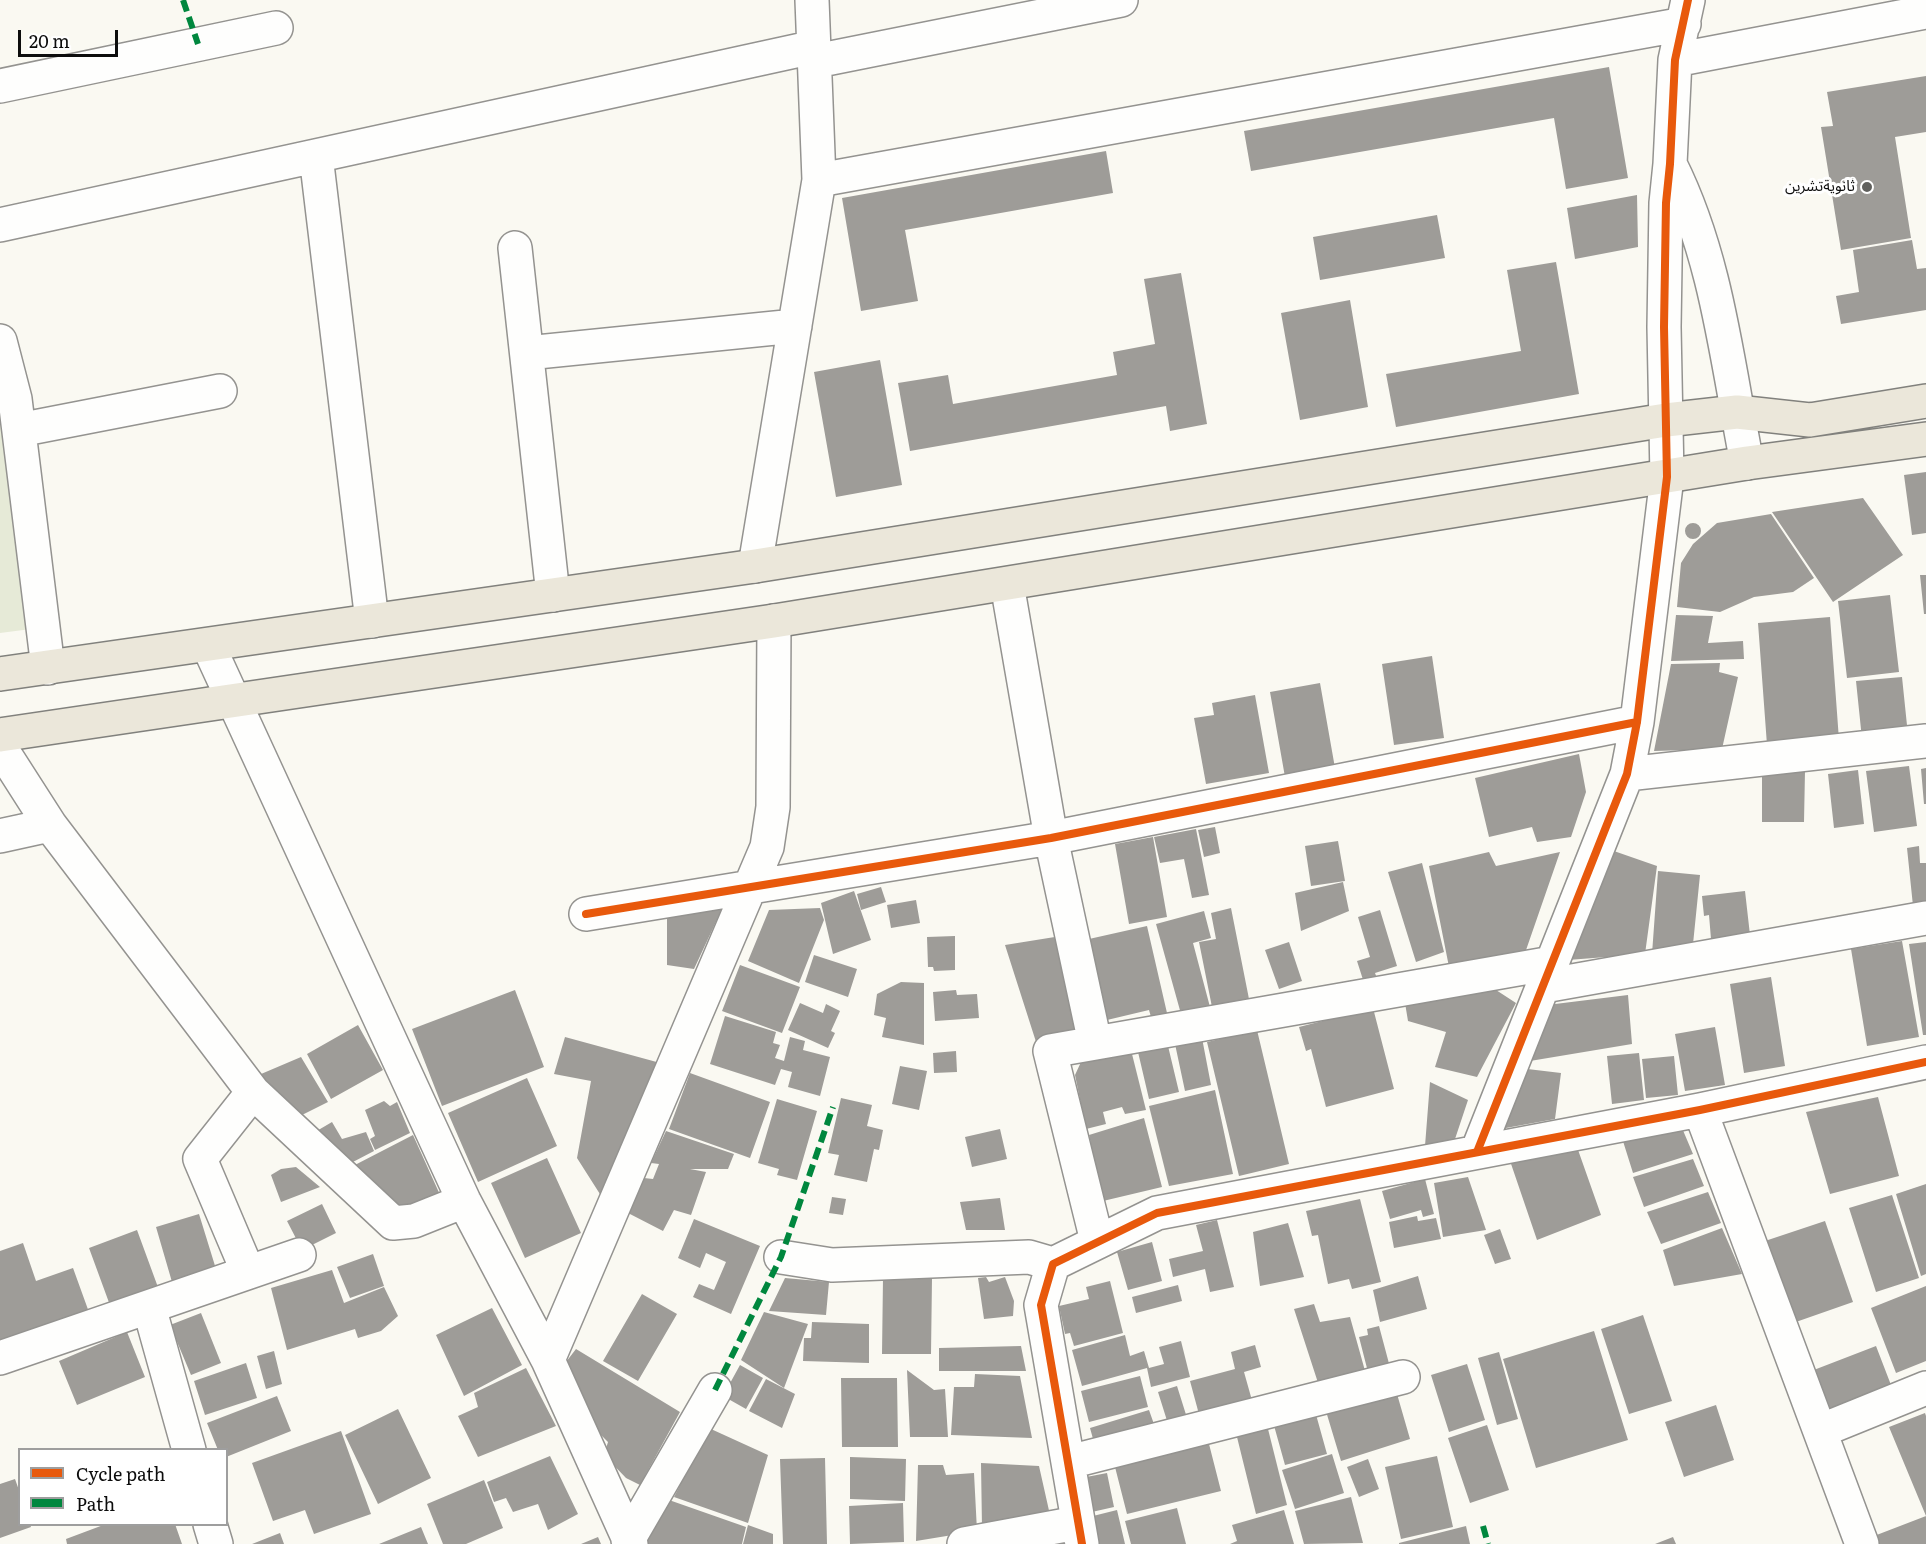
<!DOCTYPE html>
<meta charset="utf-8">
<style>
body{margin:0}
#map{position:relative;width:1926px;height:1544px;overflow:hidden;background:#faf9f2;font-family:Literata,serif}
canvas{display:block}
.legend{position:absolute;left:18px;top:1448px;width:210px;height:78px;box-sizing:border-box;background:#fff;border:2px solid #9e9e9e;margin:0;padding:8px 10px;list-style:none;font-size:18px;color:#0d0d0d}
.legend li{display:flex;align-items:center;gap:12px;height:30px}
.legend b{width:30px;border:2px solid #9e9e9e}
.scale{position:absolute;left:18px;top:30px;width:100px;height:27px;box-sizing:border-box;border:3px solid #0d0d0d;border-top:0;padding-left:8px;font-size:18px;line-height:21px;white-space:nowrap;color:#0d0d0d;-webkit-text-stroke:4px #fff;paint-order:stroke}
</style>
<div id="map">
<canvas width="1926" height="1544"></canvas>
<ul class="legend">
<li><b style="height:8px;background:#e8590c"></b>Cycle path</li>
<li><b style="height:8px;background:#00873e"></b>Path</li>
</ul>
<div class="scale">20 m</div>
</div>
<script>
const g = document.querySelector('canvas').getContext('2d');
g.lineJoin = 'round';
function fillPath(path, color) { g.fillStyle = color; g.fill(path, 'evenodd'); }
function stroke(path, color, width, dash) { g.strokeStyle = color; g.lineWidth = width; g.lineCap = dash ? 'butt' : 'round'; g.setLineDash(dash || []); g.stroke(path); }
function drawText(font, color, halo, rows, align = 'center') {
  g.font = font + ' Literata,"Noto Sans Arabic",serif'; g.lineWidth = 6; g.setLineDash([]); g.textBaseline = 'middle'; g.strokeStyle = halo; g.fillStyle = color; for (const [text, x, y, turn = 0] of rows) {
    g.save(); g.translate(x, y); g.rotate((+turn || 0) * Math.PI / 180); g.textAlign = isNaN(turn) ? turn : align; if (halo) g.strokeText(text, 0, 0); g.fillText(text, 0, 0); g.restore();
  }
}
const cemetery = new Path2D(`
 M0,381l31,248 -31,4z`);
const building = new Path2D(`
 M1609,67l19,111 -62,11 -12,-71 -303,53 -7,-40z
 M1926,76v56l-31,5 16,101 -70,12 -20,-123 12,-1 -6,-34z
 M1106,151l7,42 -208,37 13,71 -57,10 -19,-113z
 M1637,195l1,52 -63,12 -8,-51z
 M1437,215l8,43 -125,22 -7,-43z
 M1912,240l5,29 9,-1v42l-85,14 -5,-28 23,-4 -6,-42z
 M1556,262l23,132 -183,33 -10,-53 135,-23 -14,-81z
 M1181,273l26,151 -37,7 -4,-25 -256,45 -12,-68 50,-8 5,29 164,-29 -4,-23 42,-8 -11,-65z
 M1350,300l18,107 -68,13 -19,-107z
 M880,360l22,125 -66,12 -22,-125z
 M1926,472v61l-14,2 -8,-60z
 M1863,498l40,57 -70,47 -61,-90z
 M1771,514l43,64 -21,14 -39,5 -34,15 -43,-5 4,-44 12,-19 24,-21z
 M1685 531a8 8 0 1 1 16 0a8 8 0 1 1-16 0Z
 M1920,575h6v39h-2z
 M1890,595l9,77 -52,6 -9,-77z
 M1676,615l37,1 -5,27 35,-2 1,18 -73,2z
 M1830,617l9,123 -72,5 -9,-122z
 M1432,656l12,82 -50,7 -12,-81z
 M1720,663l-1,9 19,5 -16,72 -68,2 17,-87z
 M1902,677l6,58 -46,4 -6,-58z
 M1320,683l15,85 -50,9 -15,-85z
 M1255,695l14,78 -63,11 -12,-66 20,-3 -2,-12z
 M1579,754l7,38 -15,45 -34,5 -5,-15 -43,10 -14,-59z
 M1909,766l8,60 -43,6 -8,-61z
 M1926,768v36h-2l-3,-35z
 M1858,770l6,54 -30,4 -6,-54z
 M1762,771h43l-1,51h-42z
 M1215,827l5,26 -16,4 -6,-27z
 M1196,829l13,66 -17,3 -8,-39 -24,4 -6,-26z
 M1153,837l14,80 -38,7 -14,-80z
 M1338,841l7,40 -34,5 -6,-40z
 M1919,846l1,17h6v42l-13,1 -6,-58z
 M1611,850l46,16 -12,88 -77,6z
 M1489,852l7,14 64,-14 -35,101 -75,19 -21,-106z
 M1422,863l22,89 -28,10 -28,-90z
 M1658,871l42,4 -8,79h-40z
 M1343,882l6,29 -48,20 -6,-38z
 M881,887l5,15 -25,8 -4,-16z
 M854,891l17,49 -38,14 -12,-51z
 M1745,891l5,44 -39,4 -2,-24 -5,1 -2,-20z
 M728,896l-34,73 -27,-4v-60z
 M916,900l4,23 -29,5 -4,-23z
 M820,908l4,12 -25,63 -51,-22 21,-51z
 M1231,908l18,91 -37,8 -13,-65 17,-3 -5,-26z
 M1380,910l17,56 -22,7 3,8 -13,5 -8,-25 13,-4 -12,-40z
 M1204,911l7,27 -18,5 17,64 -29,7 -25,-90z
 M1147,926l20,87 -16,4 -2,-7 -42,10 -18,-81z
 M955,936v34l-21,1 -1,-4h-5l-1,-30z
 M1061,936l21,99 -45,10 -32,-100z
 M1902,941l17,96 -52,9 -16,-97z
 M1289,942l13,39 -23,8 -14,-39z
 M1926,942v93h-3l-14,-91z
 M814,955l43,14 -9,28 -43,-15z
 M740,965l60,22 -18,46 -60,-22z
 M1771,977l14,89 -41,7 -14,-89z
 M901,982l23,1v62l-42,-8 4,-19 -12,-3 3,-21z
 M515,990l29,77 -102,39 -30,-77z
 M956,990l1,5 20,-1 2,24 -44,3 -2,-29z
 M1496,990l20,13 -39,74 -42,-10 11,-35 -38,-11 -3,-18z
 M1628,995l4,49 -108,18 23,-57z
 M800,1003l23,10 3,-9 14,7 -9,20 4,2 -7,15 -40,-18z
 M1373,1008l21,81 -68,18 -15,-58 -5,2 -7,-24z
 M725,1016l51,16 -3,11 7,2 -5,13 9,3 6,-24 15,4 -2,9 27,7 -10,39 -32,-9 4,-15 -11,-3 -6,16 -65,-21z
 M358,1025l25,45 -52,29 -24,-45z
 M1715,1027l10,58 -40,6 -10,-57z
 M1257,1030l32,134 -50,12 -32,-134z
 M565,1037l99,27 -59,138 -28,-44 14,-77 -37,-7z
 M1202,1038l9,47 -26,6 -10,-47z
 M1168,1046l11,46 -30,7 -11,-47z
 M1131,1050l15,60 -21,4 -3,-7 -19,5 3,12 -20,5 -11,-54 6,-13z
 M956,1051l1,21 -23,1 -1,-20z
 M1639,1053l5,47 -32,4 -5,-48z
 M1674,1056l4,39 -32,3 -4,-39z
 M301,1057l27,45 -32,16 -42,-41z
 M900,1066l27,5 -8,39 -27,-6z
 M1519,1068l42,5 -6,46 -60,11z
 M690,1073l80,29 -20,56 -81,-29z
 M527,1078l30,68 -79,36 -30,-69z
 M1430,1082l38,18 -14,42 -29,4z
 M1215,1090l18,84 -64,12 -20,-80z
 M1878,1097l21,79 -69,18 -24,-82z
 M841,1098l31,7 -5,21 16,4 -4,20 -5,-1 -7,33 -33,-7 5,-20 -11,-2z
 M777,1099l40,12 -20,69 -20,-5 2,-6 -21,-6z
 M384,1101l6,5 7,-4 13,31 -35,17 -5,-11 5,-3 -10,-26z
 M1144,1118l18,69 -59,14 -14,-66z
 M332,1122l10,17 24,-7 8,19 -23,12 -36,-31z
 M1682,1128l11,26 -60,19 -11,-35z
 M1000,1129l7,30 -35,8 -7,-30z
 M666,1131l68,23 -6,15h-38l16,3 -15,43 -17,-5 -11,21 -35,-18 16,-35 9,1 6,-15 -8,-1z
 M413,1135l28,62 -38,16 -52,-46z
 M1577,1147l24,68 -64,25 -29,-85z
 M547,1158l34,75 -56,25 -34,-75z
 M1693,1159l11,27 -60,21 -11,-30z
 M296,1167l24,20 -39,15 -10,-27 10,-6z
 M1468,1177l18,53 -43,7 -9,-54z
 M1425,1179l9,35 -11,3 -2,-7 -31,9 -8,-28z
 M1926,1184v90l-5,2 -25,-82z
 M1708,1192l13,31 -60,21 -14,-32z
 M1892,1195l27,83 -43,14 -27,-84z
 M832,1197l14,2 -3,16 -14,-2z
 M1000,1198l5,32h-39l-6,-28z
 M1360,1199l21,83 -29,7 -3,-10 -21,5 -10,-49 -6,1 -6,-25z
 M322,1204l14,29 -34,17 -15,-29z
 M199,1214l17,55 -44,13 -16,-55z
 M1417,1216l1,5 18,-3 5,21 -47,9 -5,-26z
 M694,1219l66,27 -29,68 -38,-17 6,-13 15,6 12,-28 -20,-9 -6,15 -22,-10z
 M1217,1220l17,67 -24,5 -5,-23 -32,8 -4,-18 34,-8 -7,-26z
 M1825,1221l28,81 -60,21 -28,-82z
 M1288,1223l16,54 -44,9 -7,-54z
 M1722,1228l20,46 -68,12 -11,-36z
 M1500,1229l11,30 -16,5 -11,-29z
 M137,1230l22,60 -48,18 -22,-60z
 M1152,1242l10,39 -34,9 -11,-38z
 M23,1243l13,38 37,-13 17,47 -90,31v-95z
 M373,1254l11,32 -34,12 -13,-31z
 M332,1270l12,33 40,-16 14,29 -17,15 -23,7 -3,-9 -68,21 -16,-62z
 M1418,1276l9,33 -47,13 -7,-32z
 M986,1277l3,5 16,-5 9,24 -1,15 -29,3 -6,-41z
 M785,1278l44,4 -3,33 -57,-4z
 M883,1278h49l-1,76h-49z
 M1110,1281l13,52 -49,13 -4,-13 -5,1 -6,-28 30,-7 -3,-12z
 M1178,1285l4,16 -46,12 -4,-16z
 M1926,1286v75l-30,12 -25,-65z
 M642,1294l35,20 -39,67 -35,-20z
 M1314,1304l6,18 30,-5 17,61 -46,14 -27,-83z
 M492,1308l30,57 -58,31 -28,-61z
 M764,1312l44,12 -24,64 -43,-28z
 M201,1313l20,50 -30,12 -21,-50z
 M1643,1315l29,86 -43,13 -28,-85z
 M812,1322l57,2v39l-66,-2 1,-23h7z
 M1379,1326l12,45 -22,5 -10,-39 9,-2 -1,-6z
 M1594,1331l34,109 -92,28 -33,-109z
 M127,1332l18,45 -68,28 -18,-44z
 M1125,1335l5,21 14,-5 5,17 15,-4 -5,-17 22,-6 9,36 -39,10 -4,-19 -65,18 -10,-36z
 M1255,1345l6,22 -17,5 9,32 -53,14 -10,-37 45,-12 -4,-17z
 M1021,1346l5,25h-87v-23z
 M1876,1346l15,39 -70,27 -15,-39z
 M576,1349l104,63 -40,73 -14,-7 -22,-23 4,-13 -14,-14 -28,-66z
 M274,1351l8,33 -16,5 -9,-33z
 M1499,1352l19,67 -21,6 -19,-67z
 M246,1363l11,35 -52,17 -11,-34z
 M1467,1364l18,56 -36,12 -18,-57z
 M740,1365l23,13 -17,31 -23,-13z
 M526,1368l30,58 -78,31 -20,-41 20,-9 -4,-14z
 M907,1370l27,20 11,-1 3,48h-38z
 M975,1374l45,2 12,62 -81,-3 3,-48h20z
 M1140,1376l8,31 -59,15 -8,-31z
 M841,1378h56l1,69h-56z
 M766,1379l29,15 -13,34 -33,-17z
 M1177,1386l11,35 -19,6 -11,-35z
 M1395,1387l15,52 -69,22 -16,-53z
 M277,1396l14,35 -65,26v-7h-8l-11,-27z
 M1716,1405l18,55 -50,17 -19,-55z
 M398,1409l33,69 -53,26 -33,-69z
 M1149,1410l6,17 -60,19 -5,-18z
 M1315,1411l12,43 -42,11 -12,-43z
 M1925,1413l1,3v128h-49l-3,-8 52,-20 -37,-89z
 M700,1424l68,31 -20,68 -74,-26 20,-40z
 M1267,1425l20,80 -31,9 -20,-81z
 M1487,1425l22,65 -39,13 -22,-65z
 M341,1431l30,83 -57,20 -9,-24 -32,11 -21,-58z
 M1209,1444l12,47 -94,23 -12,-47z
 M1332,1454l12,39 -49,16 -13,-39z
 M550,1456l28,58 -30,16 -10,-26 -25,8 -7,-14 -12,4 -7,-20z
 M1437,1456l16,71 -52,12 -16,-72z
 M850,1457l56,2 -1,42 -55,-2z
 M825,1458l2,86h-44l-3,-85z
 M1368,1459l11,30 -20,8 -12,-30z
 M981,1463l58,3 11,49 -68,13z
 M918,1465h25l3,10 28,-2 3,58 -61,10z
 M1107,1473l7,34 -31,7 -7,-35z
 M15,1479l5,14v31h10l1,3 -31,11v-54z
 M484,1480l19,48 -37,16h-23l-16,-40z
 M1351,1497l12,46 -59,1 -9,-33z
 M669,1500l77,27 -4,17h-96l-1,-3z
 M903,1503l1,39 -54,2 -1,-38z
 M1177,1508l9,36h-55l-6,-23z
 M1117,1510l8,34h-34l-6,-26z
 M1284,1510l10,34h-64l7,-3 -5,-16z
 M106,1524h69l7,20h-115l-1,-5z
 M748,1525l25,9v10h-30z
 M1466,1526l4,18h-71v-1z
 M421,1527l7,17h-49z
 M280,1533l4,11h-32z
 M598,1537l3,7h-20z
 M1673,1537l3,7h-21z`);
const minor = new Path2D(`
 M1675,60l251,-48
 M816,61l305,-61
 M0,86l276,-58
 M316,156l56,465
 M1670,164c47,94 57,198 77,299
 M819,180l865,-156
 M0,225l814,-178
 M515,248l38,347
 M0,341l15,58 33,269
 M527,353l268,-27
 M19,430l201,-39
 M755,566l64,-386 -7,-180
 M1007,584l44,254 44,205
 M208,645l256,556 84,159 83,184
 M0,747l50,78 203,267 140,131 21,-2 50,-20
 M1627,774l299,-33
 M0,836l50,-11
 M586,914l465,-76 586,-116
 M1544,986l382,-68
 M1700,1110l162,434
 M1477,1152l150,-378 10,-52 30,-245 -3,-150 2,-124 4,-39 5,-104 13,-60
 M1097,1241l-47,-190 502,-88
 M781,1257l51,8 197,-8 24,7
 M248,1272l-48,-113 53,-67
 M149,1307l40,143
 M0,1358l299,-103
 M548,1360l219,-513 6,-40 1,-186
 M1820,1431l106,-43
 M1069,1462l334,-85
 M210,1524l6,20
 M628,1540l87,-150
 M964,1544l113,-21
 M1082,1544l-41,-239 12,-41 104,-51 543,-103 226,-48`);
const major = new Path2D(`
 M0,674l755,-108 911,-146 71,-8 73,8 116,-19
 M0,735l774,-114 973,-158 179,-24`);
const quiet = new Path2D(`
 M183,0l15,44
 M715,1390l66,-133 52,-150
 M1483,1526l5,18`);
const cycleway = new Path2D(`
 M586,914l465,-76 586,-116
 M1477,1152l150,-378 10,-52 30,-245 -3,-150 2,-124 4,-39 5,-104 13,-60
 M1082,1544l-41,-239 12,-41 104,-51 543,-103 226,-48`);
const markers = [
 [1867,187,6,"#60605d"]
];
const poiNames = [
 ["ثانويةتشرين",1855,187]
];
fillPath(cemetery, '#e6ead7');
fillPath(building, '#9e9c98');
stroke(minor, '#949390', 36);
stroke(major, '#81817d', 36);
stroke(minor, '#fefefd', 33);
stroke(major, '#ebe7da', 33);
stroke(quiet, '#00873e', 6, [12, 6]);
stroke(cycleway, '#e8590c', 8);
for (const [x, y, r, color] of markers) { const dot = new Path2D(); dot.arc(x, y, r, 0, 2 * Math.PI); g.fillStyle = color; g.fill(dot); stroke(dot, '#fff', 2); }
drawText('15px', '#0d0d0d', '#fff', poiNames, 'right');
</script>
